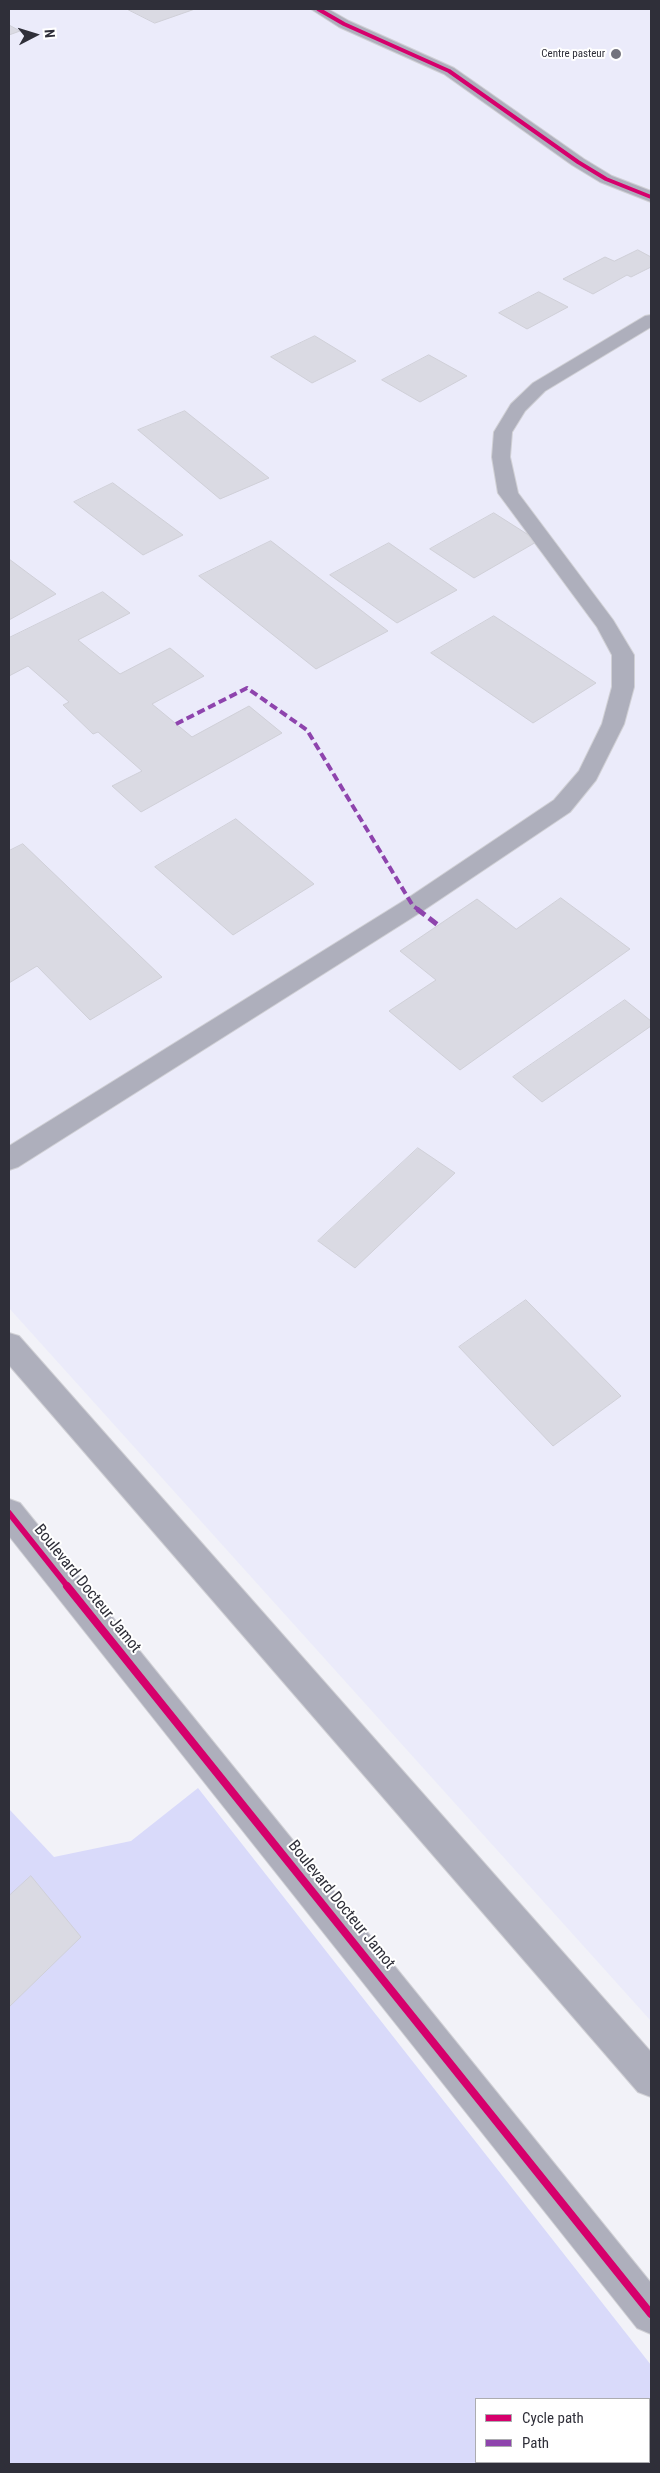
<!DOCTYPE html>
<style>
body{margin:0}
#map{position:relative;width:660px;height:2473px;overflow:hidden;background:#f2f2f8;font-family:"Roboto Condensed",sans-serif}
canvas{display:block}
.frame{position:absolute;inset:0;border:10px solid #2f2f39;pointer-events:none}
.legend{position:absolute;left:475px;top:2398px;width:175px;height:65px;box-sizing:border-box;background:#fff;border:1px solid #acacb0;margin:0;padding:6px 9px;list-style:none;font-size:15px;color:#2f2f39}
.legend li{display:flex;align-items:center;gap:10px;height:25px}
.legend b{width:25px;border:1px solid #acacb0}
.north{position:absolute;left:10px;top:10px;width:50px;height:50px;-webkit-text-stroke:4px #fff;paint-order:stroke;rotate:85deg;font-size:14px;font-weight:700;line-height:20px;text-align:center;color:#2f2f39}
.north::after{content:'';display:block;margin:auto;width:18px;height:22px;background:#2f2f39;clip-path:polygon(50% 0,100% 100%,50% 72%,0 100%)}
</style>
<div id="map">
<canvas width="660" height="2473"></canvas>
<div class="frame"></div>
<ul class="legend">
<li><b style="height:6px;background:#d6006c"></b>Cycle path</li>
<li><b style="height:6px;background:#8e44ad"></b>Path</li>
</ul>
<div class="north">N</div>
</div>
<script>
const g = document.querySelector('canvas').getContext('2d');
g.lineJoin = 'round';
function fillPath(path, color) { g.fillStyle = color; g.fill(path, 'evenodd'); }
function stroke(path, color, width, dash) { g.strokeStyle = color; g.lineWidth = width; g.lineCap = dash ? 'butt' : 'round'; g.setLineDash(dash || []); g.stroke(path); }
function drawText(font, color, halo, rows, align = 'center') {
  g.font = font + ' "Roboto Condensed",sans-serif'; g.lineWidth = 4; g.setLineDash([]); g.textBaseline = 'middle'; g.strokeStyle = halo; g.fillStyle = color; for (const [text, x, y, turn = 0] of rows) {
    g.save(); g.translate(x, y); g.rotate((+turn || 0) * Math.PI / 180); g.textAlign = isNaN(turn) ? turn : align; if (halo) g.strokeText(text, 0, 0); g.fillText(text, 0, 0); g.restore();
  }
}
const built = new Path2D(`
 M9,9h642v2012l-642,-713z`);
const green = new Path2D(`
 M198,1788l453,577v99h-642v-655l45,48 77,-16zM476,2399h173v63h-173z`);
const building = new Path2D(`
 M127,9h68l-40,14z
 M9,25l11,6 -11,4z
 M638,250l13,7v10l-20,10 -4,-2 -34,19 -30,-15 42,-22 9,4z
 M539,292l29,15 -41,22 -28,-16z
 M315,336l41,25 -44,22 -41,-26z
 M429,355l38,21 -47,26 -38,-22z
 M185,411l84,67 -49,21 -82,-69z
 M113,483l70,52 -40,20 -69,-53z
 M494,513l44,28 -64,37 -44,-29z
 M271,541l117,90 -72,38 -117,-93z
 M389,543l68,47 -60,33 -67,-48z
 M9,559l47,35 -47,26z
 M103,592l27,21 -52,27 42,34 50,-26 34,28 -52,28 40,33 57,-31 33,27 -141,79 -29,-26 30,-15 -44,-39 -5,2 -30,-29 6,-3 -41,-36 -19,10v-38z
 M494,616l102,67 -63,40 -102,-70z
 M236,819l78,65 -81,51 -78,-68z
 M23,844l139,133 -72,43 -53,-54 -28,17v-132z
 M561,898l69,51 -170,121 -71,-59 47,-31 -36,-29 77,-52 39,30z
 M625,1000l26,21v5l-109,76 -29,-25z
 M418,1148l37,25 -100,95 -37,-27z
 M526,1300l95,96 -68,50 -94,-99z
 M31,1876l50,61 -72,70v-111z`);
const lane = new Path2D(`
 M651,315v12l-106,64 -20,20 -13,21 -2,25 8,36 95,127 21,35v32l-10,37 -28,56 -26,32 -149,100 -403,255 -9,3v-24l396,-246 149,-100 25,-29 23,-47 10,-37v-32l-15,-28 -99,-134 -6,-36 2,-25 17,-28 22,-21 112,-67z`);
const street = new Path2D(`
 M311,9h17l21,12 105,47 130,91 28,17 39,15v11l-51,-20 -28,-17 -128,-91 -105,-47z
 M9,1333l10,3 632,716v45l-13,-5 -629,-727z
 M9,1499l11,4 631,780v51l-14,-6 -628,-792z`);
const quietFar1 = new Path2D(`
 M176,724l71,-36 60,42 106,176 6,4`);
const quiet = new Path2D(`
 M417,909l21,16`);
const cyclewayFar2 = new Path2D(`
 M318,9l26,15 105,47 129,91 28,17 45,18`);
const cyclewayFar1 = new Path2D(`
 M9,1513l59,74`);
const cycleway = new Path2D(`
 M67,1586l584,728`);
const markers = [
 [616,54,6,"#73737c"]
];
const farPoinames = [
 ["Centre pasteur",605,54]
];
const nearStreetnames = [
 ["Boulevard Docteur Jamot",87,1589,51],
 ["Boulevard Docteur Jamot",341,1905,51]
];
fillPath(built, '#ebebfa');
fillPath(green, '#d9dafa');
fillPath(building, '#dadae3');
stroke(building, '#d0d0d8', 1);
stroke(lane, '#d0d0d5', 2);
stroke(street, '#d0d0d5', 2);
fillPath(lane, '#aeafbc');
fillPath(street, '#aeafbc');
stroke(quietFar1, '#8e44ad', 4, [8, 4]);
stroke(quiet, '#8e44ad', 5, [10, 5]);
stroke(cyclewayFar2, '#d6006c', 4);
stroke(cyclewayFar1, '#d6006c', 6);
stroke(cycleway, '#d6006c', 8);
for (const [x, y, r, color] of markers) { const dot = new Path2D(); dot.arc(x, y, r, 0, 2 * Math.PI); g.fillStyle = color; g.fill(dot); stroke(dot, '#fff', 2); }
drawText('11px', '#2f2f39', '#fff', farPoinames, 'right');
drawText('16px', '#2f2f39', '#fff', nearStreetnames);
</script>
